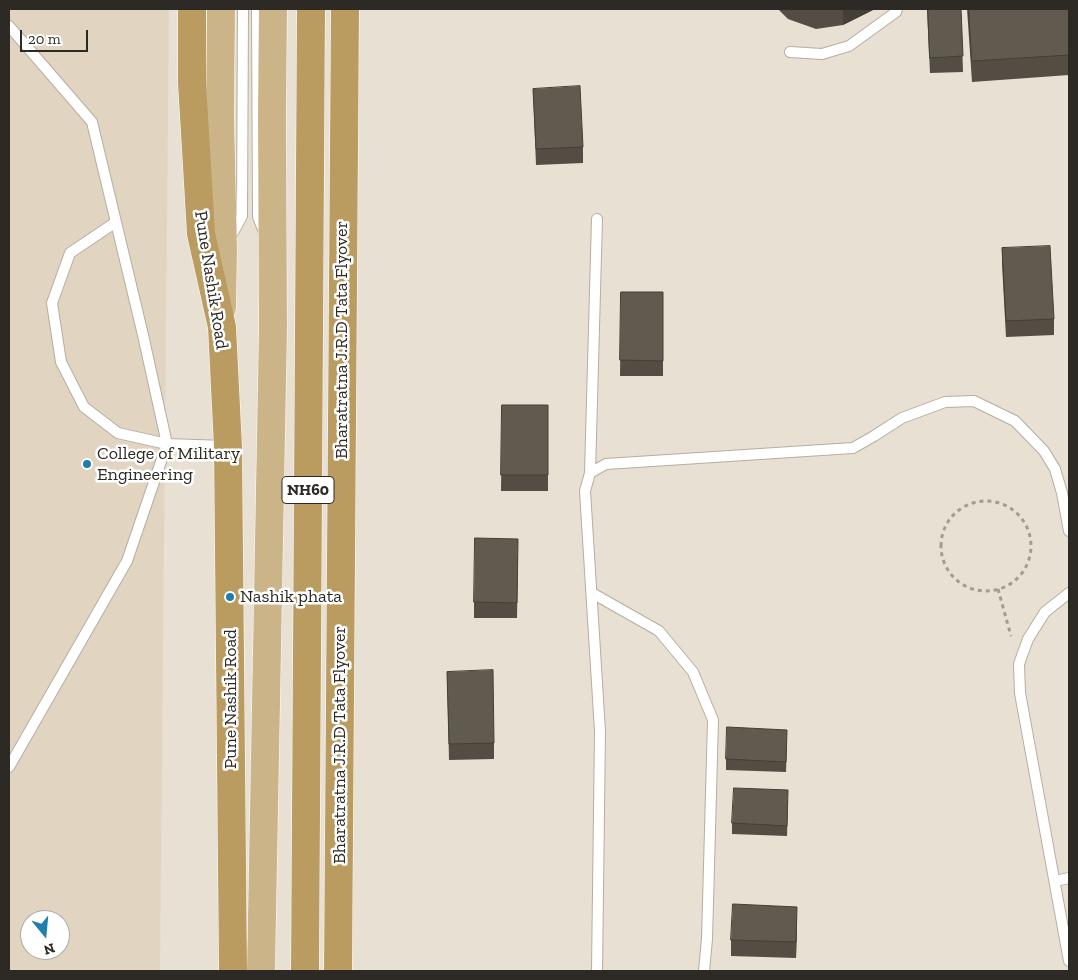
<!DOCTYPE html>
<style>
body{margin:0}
#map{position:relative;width:1078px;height:980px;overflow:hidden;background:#e8e0d2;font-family:"Zilla Slab",serif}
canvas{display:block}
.frame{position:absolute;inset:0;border:10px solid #2d2a25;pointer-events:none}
.north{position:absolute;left:20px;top:910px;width:50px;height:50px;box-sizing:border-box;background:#fff;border:1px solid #abaaa8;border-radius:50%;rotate:163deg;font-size:14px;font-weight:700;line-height:20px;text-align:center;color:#2d2a25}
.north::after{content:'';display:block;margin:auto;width:18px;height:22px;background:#1d7fab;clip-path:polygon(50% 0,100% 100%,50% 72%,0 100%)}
.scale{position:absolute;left:20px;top:30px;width:68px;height:22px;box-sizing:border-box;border:2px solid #2d2a25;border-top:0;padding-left:6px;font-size:15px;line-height:18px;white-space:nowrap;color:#2d2a25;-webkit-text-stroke:4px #fff;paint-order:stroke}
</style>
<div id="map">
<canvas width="1078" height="980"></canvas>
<div class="frame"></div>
<div class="north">N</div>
<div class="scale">20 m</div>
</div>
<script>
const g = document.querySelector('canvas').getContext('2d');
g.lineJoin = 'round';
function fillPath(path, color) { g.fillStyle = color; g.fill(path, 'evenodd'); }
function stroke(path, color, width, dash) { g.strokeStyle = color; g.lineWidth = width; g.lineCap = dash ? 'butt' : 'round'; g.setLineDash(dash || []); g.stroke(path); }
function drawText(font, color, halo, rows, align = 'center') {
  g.font = font + ' "Zilla Slab",serif'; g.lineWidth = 5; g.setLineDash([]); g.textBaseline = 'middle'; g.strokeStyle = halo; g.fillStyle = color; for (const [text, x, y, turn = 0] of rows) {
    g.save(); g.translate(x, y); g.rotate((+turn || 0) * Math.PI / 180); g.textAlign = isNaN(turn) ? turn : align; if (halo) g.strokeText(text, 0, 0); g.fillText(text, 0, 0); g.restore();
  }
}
const built = new Path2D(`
 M9,9h160l-9,962h-151zM30,920h30v30h-30z`);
const path = new Path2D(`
 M941 546a45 45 0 1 1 90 0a45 45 0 1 1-90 0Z
 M998,589l13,47`);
const service = new Path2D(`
 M257,9l1,208 6,15
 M9,26l83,96 51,213 24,109 -40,117 -118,206
 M790,52l32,2 27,-8 47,-34 1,-3
 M116,222l-46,31 -18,50 9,59 23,45 34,26 49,11 59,2
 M230,238l12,-22 1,-207
 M590,473l7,-254
 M592,593l67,38 34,41 20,48 -6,219 -3,32
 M1069,593l-24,19 -17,27 -9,25 1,29 49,268
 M1055,881l14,-3
 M597,971l3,-240 -15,-240 5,-18 16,-9 247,-16 21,-12 28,-18 43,-16 29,-1 41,20 29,30 11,18 7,24 7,38`);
const primary = new Path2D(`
 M221,9l-1,106 3,135 -1,57
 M261,971l12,-643 -1,-213 1,-106`);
const trunk = new Path2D(`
 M192,9v74l9,151 21,93 6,120 5,524
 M305,971l6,-962
 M338,971l7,-962`);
const wall = new Path2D(`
 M778,9h97l-32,16 -27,4 -28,-10z
 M927,9h34l2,63 -33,1z
 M967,9h102v66l-97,7z
 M533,89l50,58v16l-47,2z
 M1002,248l52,71v16l-48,2 -4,-73z
 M621,292h42v84h-43z
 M502,405h46v86h-47z
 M518,555l-1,63h-43v-16z
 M447,672l47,71v16l-45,1z
 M787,741l-1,31 -60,-2v-11z
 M788,800l-1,36 -55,-2v-11z
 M797,922l-1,36 -65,-2v-16z`);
const shadedWall = new Path2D(`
 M843,9h32l-32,16z
 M797,907v15l-1,36v-16z`);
const building = new Path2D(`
 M928,9h33l2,47 -33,2z
 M969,9h100v46l-97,6z
 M580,86l3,61 -47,2 -3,-60z
 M1050,246l4,73 -48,2 -4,-73z
 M621,292h42v69l-43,-1z
 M502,405h46v70h-47z
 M475,538l43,1 -1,64 -43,-1z
 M493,670l1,73 -45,1 -2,-72z
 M727,727l60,3 -1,32 -60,-3z
 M734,788l54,2 -1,36 -55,-3z
 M733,904l64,3 -1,35 -65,-2z`);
const markers = [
 [87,464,5,"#1d7fab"],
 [230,597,5,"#1d7fab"]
];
const shields = [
 [308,490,52]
];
const shieldNames = [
 ["NH60",308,490]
];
const streetNames = [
 ["Pune Nashik Road",211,280,81],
 ["Bharatratna J.R.D Tata Flyover",342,340,-90],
 ["Pune Nashik Road",231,699,-90],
 ["Bharatratna J.R.D Tata Flyover",340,745,-90]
];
const poiNames = [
 ["College of Military",97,454],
 ["Engineering",97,475],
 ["Nashik phata",240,597]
];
fillPath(built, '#e1d5c1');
stroke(service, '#b5aea1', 12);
stroke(primary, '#fff', 29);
stroke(trunk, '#fff', 29);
stroke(path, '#a29c91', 3, [4, 4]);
stroke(service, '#fff', 10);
stroke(primary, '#cbb488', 28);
stroke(trunk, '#ba9b60', 28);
fillPath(wall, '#534d44');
fillPath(shadedWall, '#443f37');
fillPath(building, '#615a4f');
stroke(building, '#443f37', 1);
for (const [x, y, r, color] of markers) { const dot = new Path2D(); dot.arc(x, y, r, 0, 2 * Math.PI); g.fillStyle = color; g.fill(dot); stroke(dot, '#fff', 2); }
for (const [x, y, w] of shields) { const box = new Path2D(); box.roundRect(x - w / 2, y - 13.5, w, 27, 4); g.fillStyle = '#fff'; g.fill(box); stroke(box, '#2d2a25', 1); }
drawText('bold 16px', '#2d2a25', null, shieldNames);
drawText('18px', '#2d2a25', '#fff', streetNames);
drawText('18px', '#2d2a25', '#fff', poiNames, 'left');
</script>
